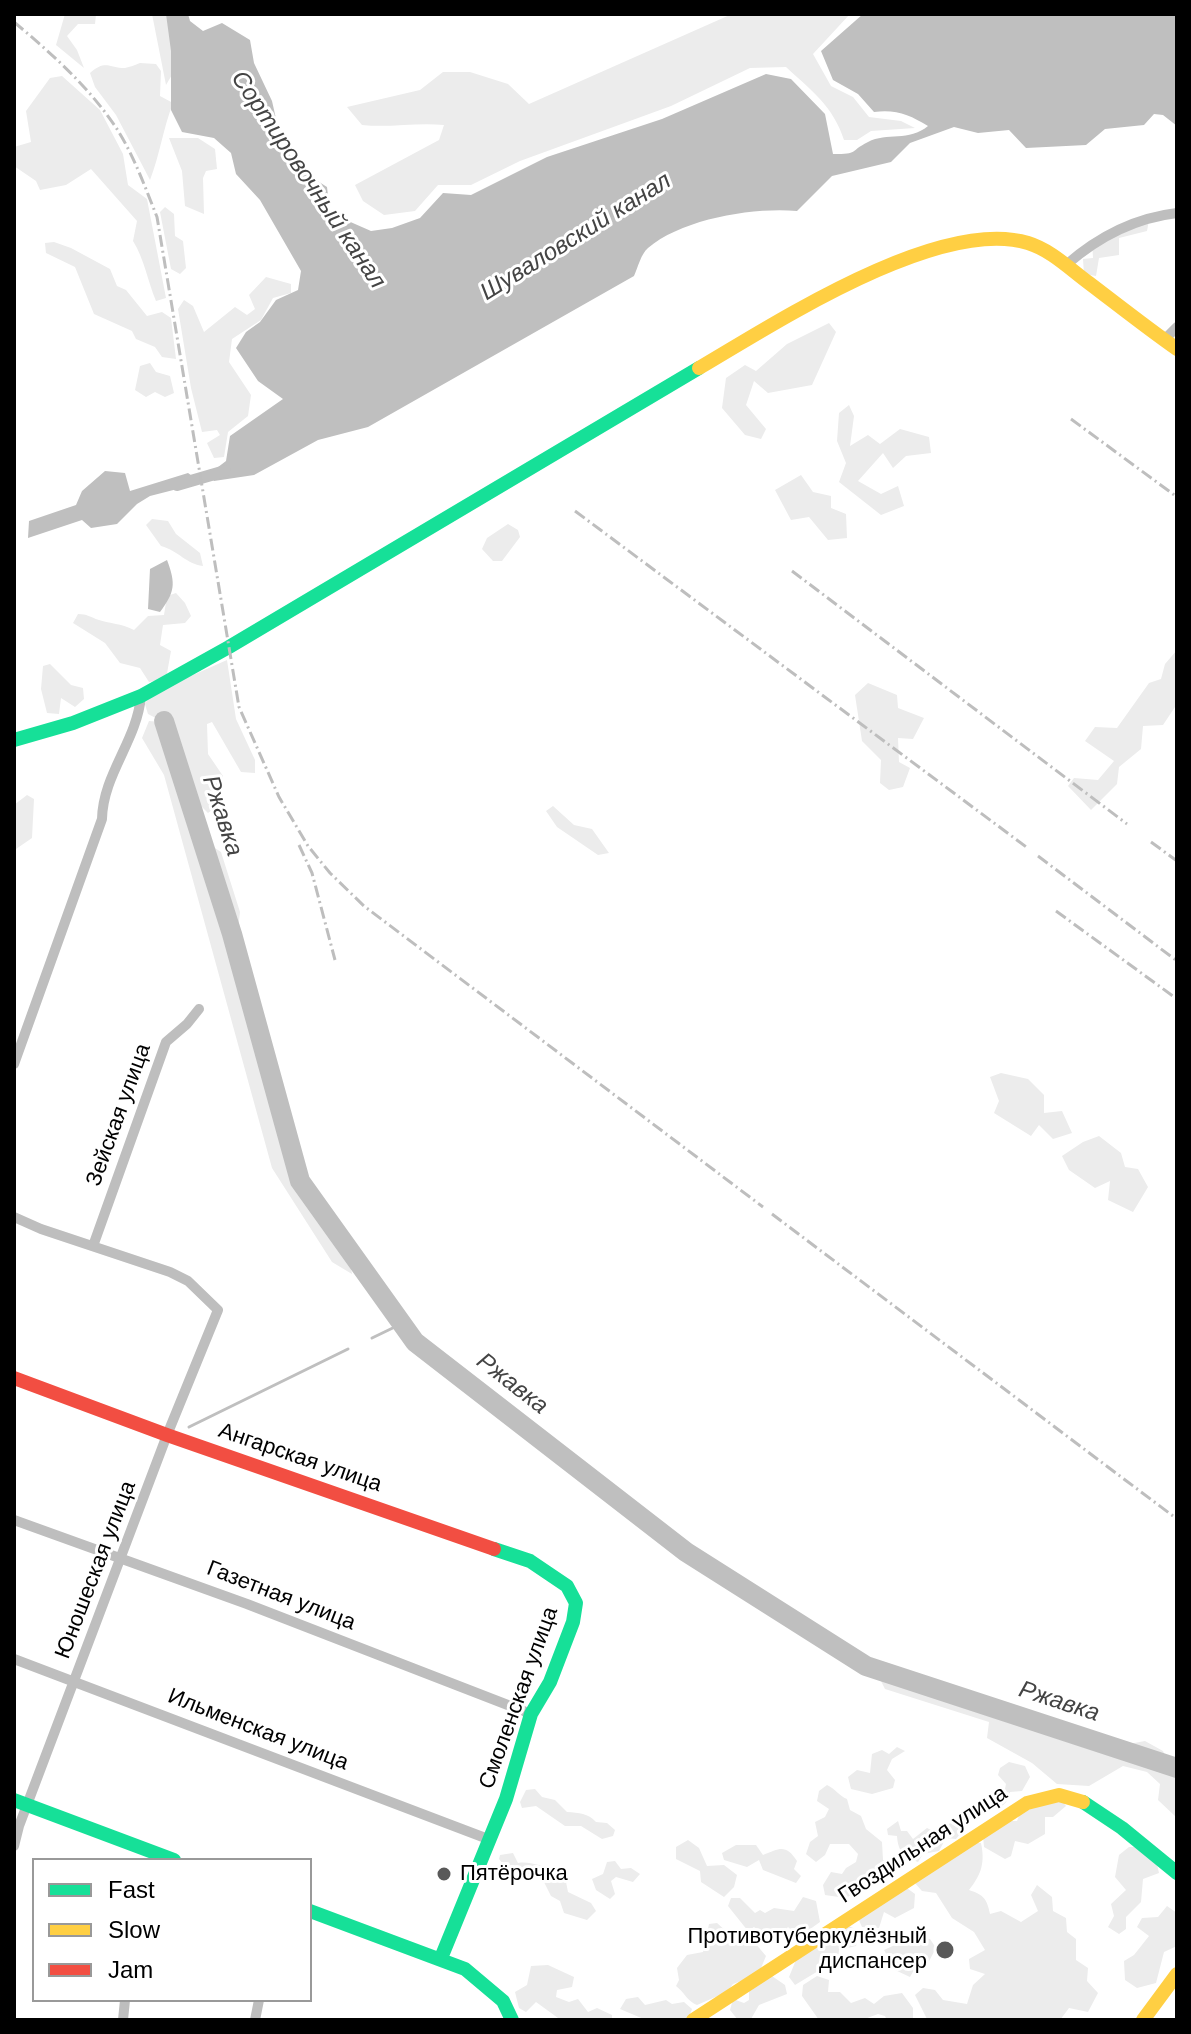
<!DOCTYPE html>
<meta charset="utf-8">
<style>
body{margin:0}
#map{position:relative;width:1191px;height:2034px;overflow:hidden;background:#fff;font-family:Arial,sans-serif}
canvas{display:block}
.frame{position:absolute;inset:0;border:16px solid #000;pointer-events:none}
.legend{position:absolute;left:32px;top:1858px;width:280px;height:144px;box-sizing:border-box;background:#fff;border:2px solid #999;margin:0;padding:10px 14px;list-style:none;font-size:24px;color:#000}
.legend li{display:flex;align-items:center;gap:16px;height:40px}
.legend b{width:40px;border:2px solid #999}
</style>
<div id="map">
<canvas width="1191" height="2034"></canvas>
<div class="frame"></div>
<ul class="legend">
<li><b style="height:10px;background:#16e098"></b>Fast</li>
<li><b style="height:10px;background:#ffcf43"></b>Slow</li>
<li><b style="height:10px;background:#f24e42"></b>Jam</li>
</ul>
</div>
<script>
const g = document.querySelector('canvas').getContext('2d');
g.lineJoin = 'round';
function fillPath(path, color) { g.fillStyle = color; g.fill(path, 'evenodd'); }
function stroke(path, color, width, dash) { g.strokeStyle = color; g.lineWidth = width; g.lineCap = dash ? 'butt' : 'round'; g.setLineDash(dash || []); g.stroke(path); }
function drawText(font, color, halo, rows, align = 'center') {
  g.font = font + ' Arial,sans-serif'; g.lineWidth = 6; g.setLineDash([]); g.textBaseline = 'middle'; g.strokeStyle = halo; g.fillStyle = color; for (const [text, x, y, turn = 0] of rows) {
    g.save(); g.translate(x, y); g.rotate((+turn || 0) * Math.PI / 180); g.textAlign = isNaN(turn) ? turn : align; if (halo) g.strokeText(text, 0, 0); g.fillText(text, 0, 0); g.restore();
  }
}
const green = new Path2D(`
 M65,14h31l-1,10h-17l-11,12 10,14 7,18 -28,-23z
 M152,14h15l9,54 -10,17z
 M732,14h118l-37,40 18,32 22,11 16,20 32,4 14,7 -44,3 -14,9h-13c-11,-34 -32,-49 -58,-73l-36,1 -79,38 -151,55 -49,24h-33l-23,26 -31,4 -21,-14 -8,-16 84,-45 5,-15c-27,-3 -54,3 -82,0l-15,-18 73,-17 23,-18h27l38,12 21,20z
 M140,63l16,1 5,7 -1,25 13,7c-10,26 -13,51 -23,77l-34,-65 -21,-28 -5,-14c15,-14 20,-5 35,-5 5,-1 10,-3 15,-5z
 M62,76l38,34 23,44 5,31 19,14 19,99 -10,3c-8,-19 -12,-43 -23,-60l4,-20 -46,-52 -25,16 -26,5 -4,-9 -22,-15v-19l17,-5 -5,-31 24,-33z
 M169,138h29l17,11 2,20 -11,2 -3,7 1,36 -19,-8 -3,-35z
 M165,207l9,7 1,22 8,5 3,27 -6,6 -9,-5 -11,-57z
 M1150,215l-3,16 -28,7v17l-20,3 -3,18 -12,-2 -1,-15 10,-1 -1,-17z
 M54,242l17,6 39,21 7,17 9,4 21,26 15,-4 9,6 5,41 -14,-2 -7,-10 -19,-8 -4,-8 -38,-17 -19,-47 -29,-14 -1,-10z
 M266,277l25,7v9l-18,5 -12,22 -29,19 -3,23 22,33 -3,21 -20,16 -4,25 -10,1 -7,-15 13,-8 -3,-5 -15,2 -11,-44 -13,-79 6,-9 9,6 11,26 31,-25 12,8 8,-6 -6,-14z
 M829,323l7,9 -24,53 -44,8 -14,-12 -8,24 20,24 -5,10 -16,-4 -23,-27 4,-30 19,-13 11,6 31,-27z
 M150,363l6,9 14,4 4,17 -9,4 -10,-5 -9,5 -11,-7 5,-24z
 M849,405l5,11 -4,30 18,-11 12,9 20,-15 29,8 2,16 -25,3 -13,12 -10,-15 -25,28 23,13 17,-8 6,20 -23,9 -42,-33 7,-19 -9,-22 2,-28z
 M801,475l12,17 18,4v12l15,6 1,24 -19,2 -19,-23 -18,3 -16,-30z
 M152,519l16,2 8,13 24,19 3,13c-17,-2 -24,-15 -42,-20l-15,-21z
 M508,524l10,6 2,7 -18,24h-9l-11,-12 5,-11z
 M176,593l9,10 6,13 -6,7 -22,2 -3,20 11,6 -5,28 -17,3 -9,-14 -20,-5 -15,-20 -32,-20 5,-9c9,0 12,3 21,6 12,4 21,3 35,10l14,-14 16,-1 3,-19z
 M1177,650v54l-14,21 -20,1 -2,23 -22,18 -2,17 -26,26 -23,-24 6,-8 24,2 16,-19 -29,-20 10,-14 22,1 32,-45 12,-4 4,-15z
 M227,660l9,59 19,41v13l-14,-1 -29,-50 -5,2 1,30 15,22 -4,29 -11,8 -12,-12 -23,-74 -25,-13 -3,-10 5,-10z
 M50,664l21,21 12,3 1,11 -9,8 -14,-9 -2,16 -12,-1 -6,-24 2,-23z
 M868,683l29,12 1,13 26,10 -11,21 -15,-1 1,24 11,6 -7,19 -14,3 -9,-7 1,-23 -19,-19 -7,-46z
 M149,721l12,1 11,9 32,110 17,11 19,60 -4,34 40,148 17,84 56,75 3,21 -20,-12 -60,-94 -108,-393 -22,-37z
 M27,795l7,4 -2,39 -16,11 -2,11v-55z
 M553,806l21,19 18,4 17,24 -11,2 -41,-28 -11,-16z
 M1001,1073l27,6 16,16v18l18,-2 10,22 -19,6 -14,-14 -8,11 -37,-23 5,-12 -9,-24z
 M1099,1136l22,17 4,14 13,2 10,18 -15,25 -25,-12 2,-19 -15,7 -26,-18 -7,-14 21,-14z
 M884,1670l149,48 13,9 23,2 49,17 27,-5 18,10 5,10 9,4v53l-19,-18 2,-16 -13,-12 -24,-6 -34,20 -32,-2 -25,-21 -45,-25 2,-16 -104,-33 -7,-14z
 M897,1747l8,4 -13,8 -5,11 8,10 -2,8 -21,6 -21,-5 -3,-12 9,-7 13,3 2,-19 10,-4 7,4z
 M1009,1762l16,4 5,11 -8,14 -12,1c-3,14 -10,17 -23,18l-4,-10 11,-11h11l1,-5 -8,-9 2,-7z
 M827,1785c9,4 12,11 20,14l3,11 11,6 5,13 16,13 1,18 12,7v7l-13,8h-9l-27,16 -21,-3 -2,-10 8,-13 11,2 4,-6 10,-6 2,-8 -9,-10h-19l-5,11 -9,7 -10,-8 4,-12 8,-6 -3,-14 10,-5 4,-8 -12,-8 2,-10z
 M535,1789l7,8 13,3 12,12c12,1 21,1 29,10l11,1 8,7 -2,6 -11,3 -21,-13h-16l-29,-20 -14,2 -2,-6 6,-12z
 M1060,1798l6,8 -13,11h-8v17l-17,10 -13,-3 -4,15 -6,3 -21,-12 -1,-11 13,-15h21l7,-18z
 M898,1821l3,10h6l6,8 14,-11 6,3 6,-3 6,1 5,-6 8,5 2,6 -4,5 -10,-1 -7,13 -16,3 -5,8c-14,-6 -20,-10 -21,-26l-9,-1 -1,-6z
 M688,1840l11,8 8,18 17,-1 13,10 -3,12 -10,10 -23,-15 -1,-11 -24,-12v-12z
 M972,1842l9,1c4,19 1,31 -12,47 15,5 18,9 21,24l11,-3 20,11 17,-11 -7,-16 6,-10 15,12 1,14 13,7 1,14 9,7v21l12,8 -1,13 11,12 -10,19 -19,-4 -9,12 -133,-1 -12,-24 8,-7 12,2 8,10 24,4 6,-19 12,-11 -15,-5 -1,-10 16,-9 -11,-18 -22,-14 -16,-25 -14,-2 -9,-10z
 M736,1845h20l7,10c17,-7 23,-11 34,6l-3,8 7,7 -5,7 -33,-13 -4,-10 -12,7 -23,-7 -2,-7z
 M1129,1847h10l17,13 3,13 -16,6 -2,23 -15,15v12l-7,5 -11,-7 6,-11 -3,-12 15,-14 -11,-13 4,-22z
 M513,1853l5,10c13,-2 22,4 35,4l13,15 2,10 23,11 5,8 -9,9 -23,-7 -4,-12 -9,-5 -9,-18 -35,-9 -8,-10 1,-4z
 M615,1861l6,8 10,-1 9,6 -7,8 -17,-5 -5,4 4,13 -5,5 -14,-9 -4,-11 11,-5 4,-12z
 M900,1883l15,11 -1,14 -19,10 -11,-6 -5,16 -17,-1 -4,-9z
 M803,1897l13,4 4,21 -21,15 -11,-10 -8,9h-16l-10,-9 -6,4 -20,-25 3,-8h9l15,15 5,-3 5,3 9,-5 20,3z
 M1167,1906l10,7v33l-13,6 -8,31 -19,5 -12,-8 -1,-19 10,-6 15,-19 -12,-9 5,-9 16,-1z
 M717,1923l10,9 1,11 16,-5 11,5 11,13 -5,12 -12,10 -16,6 -6,8 -30,13c-9,-3 -13,-13 -21,-19l3,-6 -2,-12 10,-13 16,-3 6,-28z
 M847,1925l8,4 5,6 -4,11 -17,4 -1,9 -43,26 -6,-8 9,-22 33,-21 10,1z
 M910,1938l20,1 6,9 -8,15 -9,-2 -9,16 -15,-7 -11,-20z
 M548,1965l26,12 -2,10 -15,3 -1,7 13,5 9,-3 10,13 9,-4 15,7v5l-54,-2 -22,-16 -10,10 -7,-4 -4,-16 12,-7 4,-19z
 M769,1974l16,11 2,9 -28,11 -8,14 -13,1 -8,-10 3,-11 11,4 5,-3v-12z
 M817,1976l12,4 -1,12h12l11,11 14,-5 9,6 10,-8 18,-3 11,15v12h-26l-2,-4 -7,-2 -16,6h-43l-17,-24 1,-11z
 M638,1997l7,8 21,-5 6,4 12,-2 8,7 -4,11h-42l-26,-11 6,-10z`);
const water = new Path2D(`
 M166,14h22l2,7 13,10 19,-8 28,17 4,23 18,38 10,44 23,28 22,14 3,26 41,18 21,-3 28,-10 23,-25 28,2 76,-38 115,-38 104,-45 25,5 34,35 8,40c27,0 15,-2 35,-12 19,-10 41,0 60,-16 -18,-11 -32,-17 -54,-14l-16,-18 -25,-14 -12,-29 42,-37h314v112l-14,-11 -9,-1 -10,11 -39,4 -19,16 -60,3 -17,-18 -31,3 -24,-6 -44,16 -19,19 -59,14 -35,35c-44,-4 -115,8 -149,37 -7,6 -10,19 -14,28l-266,151 -50,13 -64,35 -40,6 -5,-7 17,-13 4,-25 53,-37 -25,-18 -22,-33 10,-16 14,-10 16,-22 22,-10 3,-19 -41,-71 -24,-26 -5,-21 -17,-15 -32,-6 -11,-22v-59z
 M105,471l20,2 5,18 58,-18 7,5 -6,8 -39,10 -13,8 -20,20 -26,4 -9,-8 -54,18 1,-17 47,-16 6,-14z
 M167,560c9,24 8,32 -7,52l-12,-3 2,-40z`);
const stream = new Path2D(`
 M372,1338l29,-14
 M189,1427l159,-78`);
const canal = new Path2D(`
 M177,485l48,-14`);
const river = new Path2D(`
 M164,721l68,213 68,247 115,161 271,210 180,114 311,102`);
const street = new Path2D(`
 M1066,265c32,-28 68,-47 111,-52
 M1164,340l13,-13
 M14,1064l88,-245c1,-45 35,-78 39,-123
 M14,1217l27,12 129,43 18,9 30,29 -51,125 -148,391 -5,20
 M93,1246l73,-204 21,-18 12,-15
 M14,1520l233,84 284,110
 M14,1659l474,180
 M123,2020l2,-20
 M255,2020l4,-20`);
const fast = new Path2D(`
 M14,740l59,-17 68,-27 88,-49 470,-279
 M14,1800l160,60
 M1083,1802l39,26 55,45
 M310,1911l155,58 38,32 9,19
 M441,1958l65,-159 25,-85 19,-32 23,-60 3,-19 -9,-17 -37,-25 -36,-12`);
const slow = new Path2D(`
 M699,368c75,-44 240,-152 329,-125 23,7 42,26 61,40 29,22 58,45 88,66
 M693,2020l334,-217 32,-8 24,7
 M1143,2020l34,-46`);
const jam = new Path2D(`
 M14,1378l153,57 327,114`);
const rail = new Path2D(`
 M14,22c37,31 73,63 101,104 18,27 30,61 42,91l82,490 40,90 29,49 22,27 34,33 399,301
 M1071,419l106,78
 M575,511l454,338
 M792,571l335,253
 M1151,842l26,19
 M299,845l13,28 23,87
 M1038,856l139,105
 M1056,911l121,88
 M772,1214l405,305`);
const markers = [
 [444,1874,8,"#595959"],
 [945,1950,10,"#595959"]
];
const streetNames = [
 ["Зейская улица",119,1115,-70],
 ["Ангарская улица",300,1458,19],
 ["Юношеская улица",96,1570,-69],
 ["Газетная улица",281,1596,21],
 ["Смоленская улица",519,1698,-70],
 ["Ильменская улица",258,1730,21],
 ["Гвоздильная улица",923,1845,-33]
];
const poiNames = [
 ["Пятёрочка",460,1874],
 ["Противотуберкулёзный",927,1937,"right"],
 ["диспансер",927,1962,"right"]
];
const waterNames = [
 ["Сортировочный канал",308,180,56],
 ["Шуваловский канал",576,237,-32],
 ["Ржавка",222,816,72],
 ["Ржавка",512,1384,38],
 ["Ржавка",1059,1702,18]
];
fillPath(green, '#ececec');
fillPath(water, '#bfbfbf');
stroke(stream, '#bfbfbf', 3);
stroke(canal, '#bfbfbf', 12);
stroke(river, '#bfbfbf', 20);
stroke(street, '#bebebe', 10);
stroke(fast, '#16e098', 14);
stroke(slow, '#ffcf43', 14);
stroke(jam, '#f24e42', 14);
stroke(rail, '#bebebe', 3, [12, 4, 2, 4]);
for (const [x, y, r, color] of markers) { const dot = new Path2D(); dot.arc(x, y, r, 0, 2 * Math.PI); g.fillStyle = color; g.fill(dot); stroke(dot, '#fff', 3); }
drawText('22px', '#000', '#fff', streetNames);
drawText('22px', '#000', '#fff', poiNames, 'left');
drawText('italic 24px', '#444', '#fff', waterNames);
</script>
